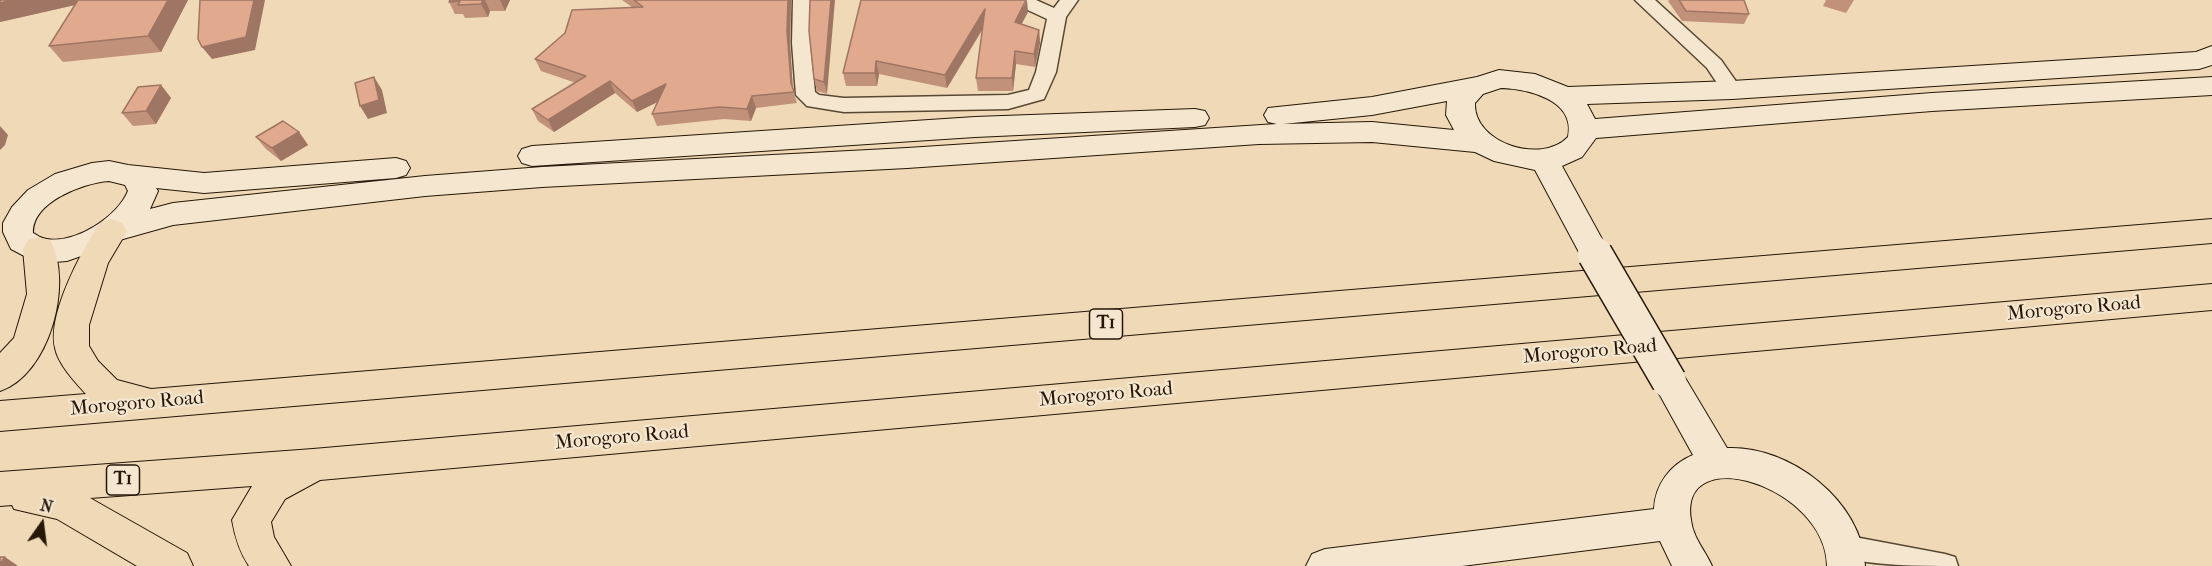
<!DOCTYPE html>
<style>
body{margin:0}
#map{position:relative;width:2212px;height:566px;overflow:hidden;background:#efd9b6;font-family:"IM FELL French Canon",serif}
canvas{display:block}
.north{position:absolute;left:12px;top:494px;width:60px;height:60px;-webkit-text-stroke:4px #f5e6d0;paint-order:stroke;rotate:14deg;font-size:16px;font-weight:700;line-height:24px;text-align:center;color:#261707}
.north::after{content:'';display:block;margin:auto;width:21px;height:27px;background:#261707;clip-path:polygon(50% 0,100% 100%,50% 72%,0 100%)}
</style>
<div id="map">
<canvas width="2212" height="566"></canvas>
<div class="north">N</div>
</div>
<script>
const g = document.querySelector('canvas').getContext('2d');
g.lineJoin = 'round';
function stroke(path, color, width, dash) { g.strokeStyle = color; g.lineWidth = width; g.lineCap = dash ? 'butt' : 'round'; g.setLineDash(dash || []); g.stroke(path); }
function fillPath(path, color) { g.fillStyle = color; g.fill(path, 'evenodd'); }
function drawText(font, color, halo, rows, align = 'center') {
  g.font = font + ' "IM FELL French Canon",serif'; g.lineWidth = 4.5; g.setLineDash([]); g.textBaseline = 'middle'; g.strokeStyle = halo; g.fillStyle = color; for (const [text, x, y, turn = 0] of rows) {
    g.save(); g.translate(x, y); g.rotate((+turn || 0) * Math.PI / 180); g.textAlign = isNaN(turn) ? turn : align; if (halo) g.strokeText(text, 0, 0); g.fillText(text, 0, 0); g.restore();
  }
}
const street = new Path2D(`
 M793,0h18l-1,43 5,49 4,3 25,3 164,-3 21,-5 7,-18 11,-53 -32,-15 -3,-4h24l18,8 6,-8h18l-12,17 -10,55 -12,27 -36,10 -164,3 -37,-6 -11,-11 -4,-52z
 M1635,0h20l66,60 21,30 -3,5 -7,1 -7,-1 -18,-27z
 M1844,535l101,19 10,3 3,9c-41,0 -84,0 -123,-10l-4,-9 4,-9z`);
const secondary = new Path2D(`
 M2212,46v19l-13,4 -467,30 -145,5 8,15 337,-26 280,-16v18l-280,16 -336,27 -14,19 -20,9 45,82 -4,8 -11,3 -11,-3 -46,-86 -41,-9 -19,-9 -103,-10 -113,2 -352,24 -365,19 -117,9 -252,29 -57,16 -12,7 -37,13 -26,2 -11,-4 -19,-10 -8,-17v-9l9,-16 16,-17 27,-16 37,-11 17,-2 19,4 76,8 192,-15 10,3 4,7 -4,7 -10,3 -192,15 -48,-5 2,3 -8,18 23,-6 252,-27 117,-9 365,-19 370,-24 -9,-2 -4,-7 4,-7 104,-11 105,-20 22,-7 36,4 33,13 164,-6 464,-29zM1501,88c28,1 75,12 67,49 -27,28 -95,6 -93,-34l8,-9zM1447,101l-1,14 8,15 -82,-8 -89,2 89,-9zM109,181l16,4 3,6c-11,26 -52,53 -82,48 -4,0 -9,-4 -13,-6 -1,-31 50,-50 76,-52z
 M1195,109l10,2 4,7 -4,7 -10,2 -220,10 -443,29 -10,-3 -4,-7 4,-7 10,-3 443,-29z
 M1669,367l12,4 46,77c62,-3 136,53 138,118h-38c-1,-80 -149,-126 -136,-46 2,18 14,30 21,46h-40l-12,-25 -198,25h-156l6,-12 13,-5 329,-40c1,-25 17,-45 39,-54l-41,-74 5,-10z`);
const highway = new Path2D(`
 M111,219l11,4 5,8 -19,32 -19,62v21l9,15 19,19 34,9 2061,-170v24l-2212,188v-30l86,-7c-11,-12 -28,-30 -31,-46 -8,-34 27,-98 45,-125z
 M39,237l11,3c24,44 -1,135 -50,151v-38l14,-15 13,-44 -4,-45 5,-9z
 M2212,284v26l-1892,170 -35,19 -14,23 3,15 17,29h-42c-10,-15 -14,-29 -17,-46l20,-34 -162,12 97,55 6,13h-56l-80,-47 -43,-10 -2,-4 -12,1v-34l313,-23z`);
const secondaryBridgeFar1 = new Path2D(`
 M1592,248l4,7`);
const secondaryBridge = new Path2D(`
 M1595,254l74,127`);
const wall = new Path2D(`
 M0,0h188l-27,52 -98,10 -14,-16 26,-41 -75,17z
 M450,0h60l-5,11h-15l-2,6 -23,1 -2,-4h-8l-6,-12z
 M622,0h169l-1,43 3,48 4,12 -41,5 -5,13 -27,-2 -67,7 -5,-12 5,-12 -20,10 -22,-19 -61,39 -16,-11 -6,-12 44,-26 -35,-12 -6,-12 97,-52z
 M810,0l17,94 -10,-3 -3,-12z
 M861,0l167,12 -7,12 18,6 1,13 -5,24 -19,-3 -3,27h-35l-2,-13 7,-49 -36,59 -68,-14 -2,12h-31l-3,-13z
 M1669,0h75l5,14 -5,10 -62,-3 -14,-20z
 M1826,0h28l-8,13 -23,-7z
 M161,85l10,13 -15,26 -23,2 -11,-13z
 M299,132l9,13 -27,16 -15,-12 -10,-12z`);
const shadedWall = new Path2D(`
 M12,0h85l-97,22v-19z
 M168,0h20l-27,52 -13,-16z
 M254,0h11l-10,50 -43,9 -10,-12z
 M483,0h2l5,11 -2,6 -7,-13z
 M500,0h10l-5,11z
 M788,0h3l-1,43 3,49 -2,-9 -4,-52z
 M831,0h4l-8,94 -3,-12z
 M1027,0l1,12 -12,23 -1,-13z
 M985,9l1,14 -39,65 -2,-13z
 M1039,30l1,13 -5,24 -1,-13z
 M1015,51l1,13 -3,27 -1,-13z
 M876,61l3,13 -2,12 -2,-13z
 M374,77l8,13 5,23 -19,6 -8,-13z
 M610,81l5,12 -61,39 -6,-12z
 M666,84l4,12 -33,16 -5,-11z
 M161,85l10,13 -15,26 -10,-13z
 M752,96l4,12 -5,13 -4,-12z
 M0,126l8,9 -3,10 -5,5z
 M299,132l9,13 -27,16 -9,-13z
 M5,557l13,9h-18v-2z`);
const building = new Path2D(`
 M0,0h12l-12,3z
 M78,0h90l-20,36 -99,10z
 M200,0h54l-8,37 -44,10 -4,-8z
 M450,0h33l-2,4 -23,1 2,-4 -11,1z
 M634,0h154l-1,31 4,52 3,9 -42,4 -5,13 -27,-2 -68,7 14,-30 -34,17 -22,-20 -62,39 -16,-11 54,-33 -51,-17 30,-26 7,-23 71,-3z
 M810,0h21l-7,82 -10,-3 -5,-48z
 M861,0h165l-11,22 24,8 -5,24 -19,-3 -3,27h-36l9,-69 -40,66 -69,-14 -1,12h-32z
 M1679,0h65l5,14 -63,-3z
 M374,77l5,23 -19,6 -5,-23z
 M161,85l-15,26 -24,2 16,-26z
 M283,121l16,11 -27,16 -16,-11z
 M0,557h5l-5,7z`);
const shields = [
 [1106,324,33],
 [123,480,33]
];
const shieldNames = [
 ["T1",1106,324],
 ["T1",123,480]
];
const streetNames = [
 ["Morogoro Road",2074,309,-5],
 ["Morogoro Road",1590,352,-5],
 ["Morogoro Road",1106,395,-5],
 ["Morogoro Road",137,404,-5],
 ["Morogoro Road",622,438,-5]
];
stroke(street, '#584833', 3);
stroke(secondary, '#261707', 2);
stroke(highway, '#261707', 2);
fillPath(street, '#f5e6d0');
fillPath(secondary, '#f5e6d0');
fillPath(highway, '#efd9b6');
stroke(secondaryBridgeFar1, '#261707', 30, []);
stroke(secondaryBridge, '#261707', 37, []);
stroke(secondaryBridgeFar1, '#f5e6d0', 28);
stroke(secondaryBridge, '#f5e6d0', 34);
fillPath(wall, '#c29179');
fillPath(shadedWall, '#9e7663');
fillPath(building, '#e1a98d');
stroke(building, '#9e7663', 1.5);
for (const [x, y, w] of shields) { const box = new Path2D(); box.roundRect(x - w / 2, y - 15, w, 30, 4.5); g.fillStyle = '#f5e6d0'; g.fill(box); stroke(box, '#261707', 1.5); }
drawText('bold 18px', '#261707', null, shieldNames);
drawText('20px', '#261707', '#f5e6d0', streetNames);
</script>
